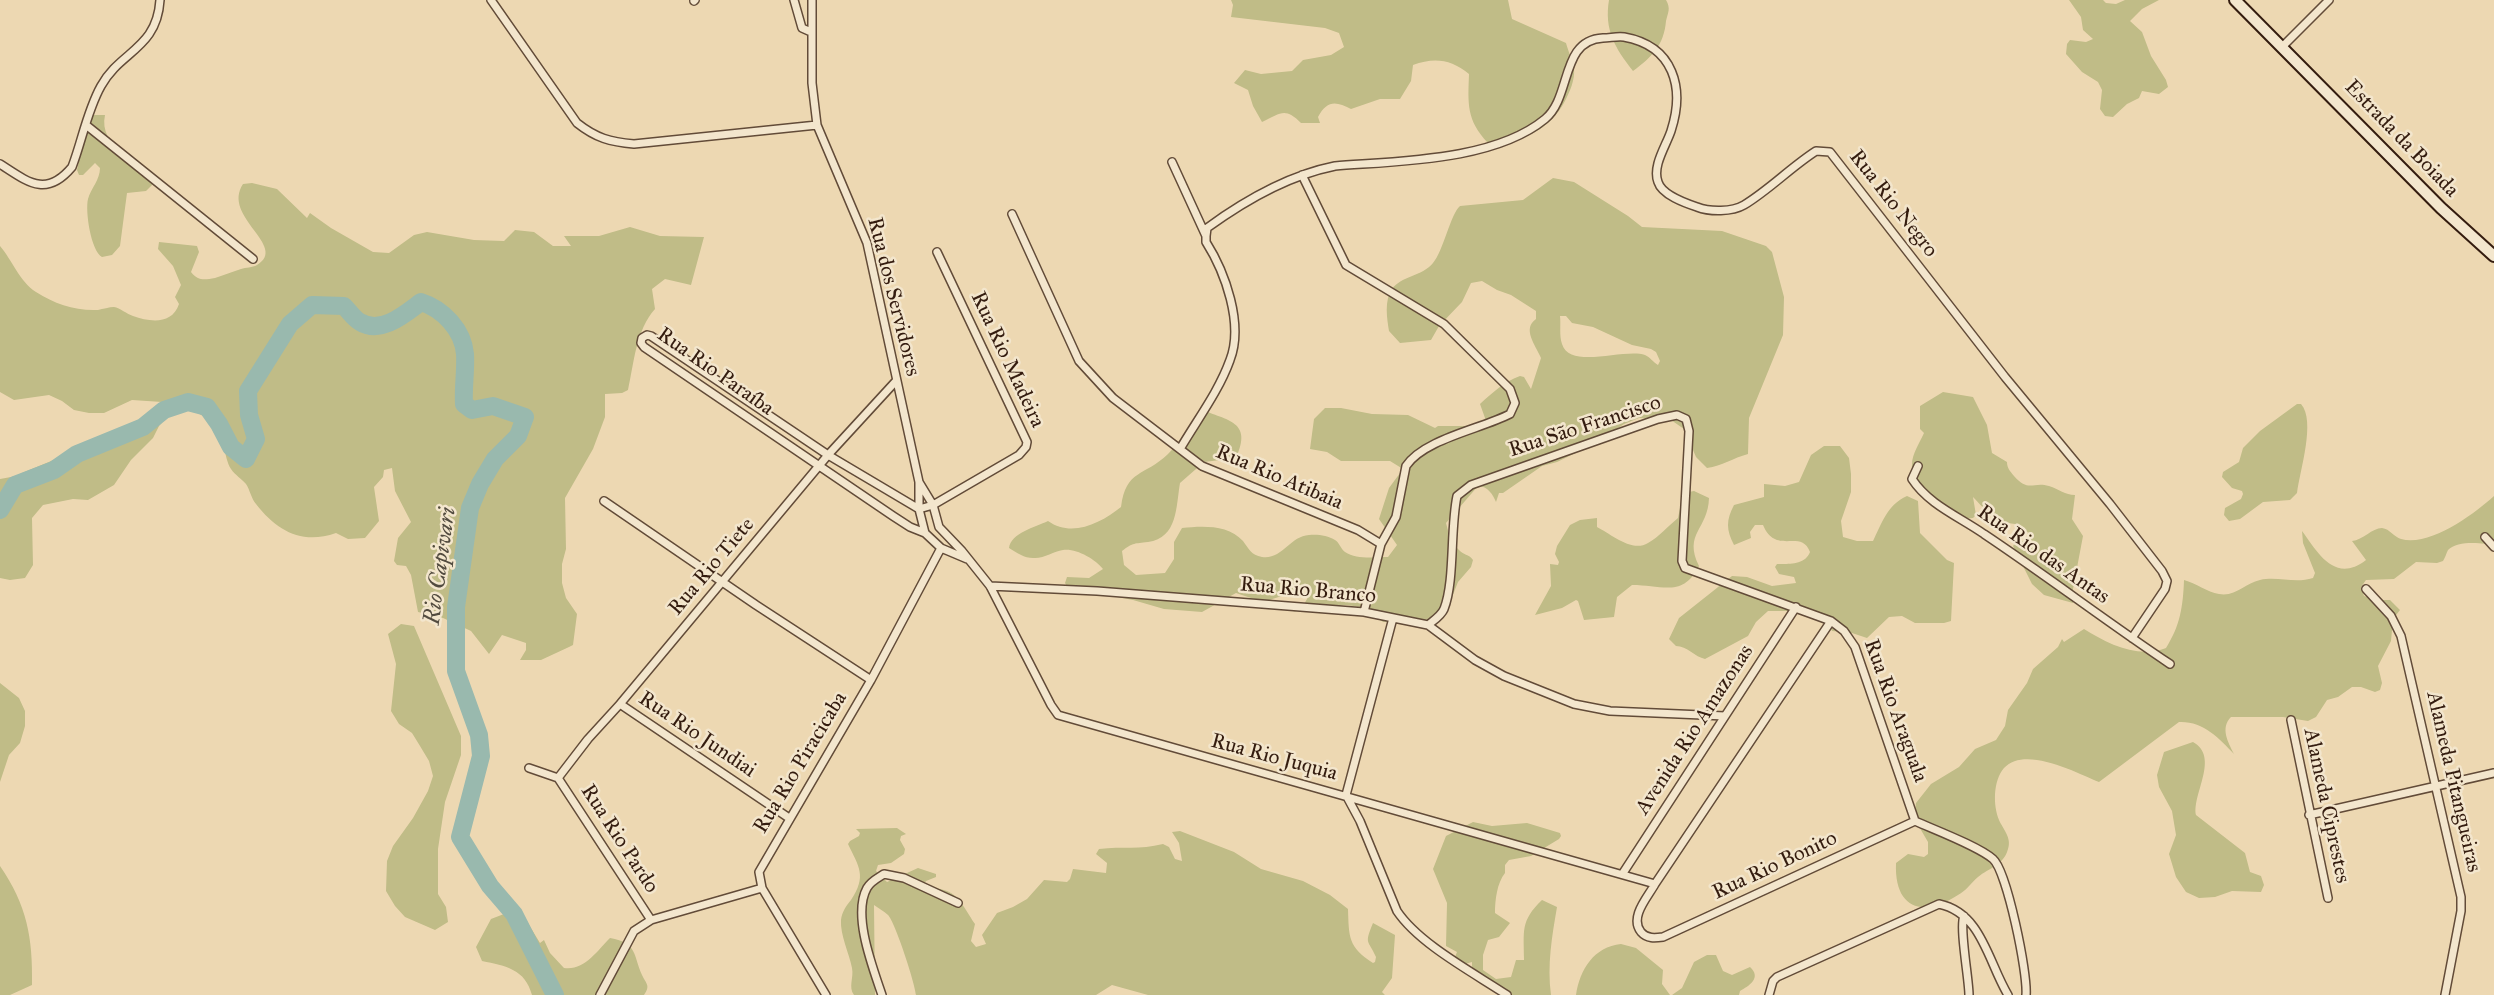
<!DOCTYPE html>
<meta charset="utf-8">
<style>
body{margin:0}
canvas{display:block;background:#edd8b2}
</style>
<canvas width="2494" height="995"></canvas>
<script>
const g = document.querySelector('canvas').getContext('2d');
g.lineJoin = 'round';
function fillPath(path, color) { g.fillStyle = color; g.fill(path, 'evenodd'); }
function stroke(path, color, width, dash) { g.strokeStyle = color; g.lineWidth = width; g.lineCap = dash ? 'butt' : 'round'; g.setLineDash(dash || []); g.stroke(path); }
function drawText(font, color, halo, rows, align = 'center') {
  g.font = font + ' "IM FELL Great Primer",serif'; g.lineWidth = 5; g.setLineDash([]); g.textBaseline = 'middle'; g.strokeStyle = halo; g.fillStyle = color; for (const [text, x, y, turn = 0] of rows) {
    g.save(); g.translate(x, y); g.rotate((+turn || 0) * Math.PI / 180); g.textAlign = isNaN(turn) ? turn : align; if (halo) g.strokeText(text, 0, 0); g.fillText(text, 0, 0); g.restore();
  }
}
const green = new Path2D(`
 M1231,0h277l4,19 54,24c2,8 7,18 8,26 1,11 -4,22 -9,32 -16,30 -44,42 -77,42 -22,-23 -20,-40 -19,-69 -18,-15 -35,-17 -56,-9l-2,16 -11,18h-20l-29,10c-15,-8 -24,-9 -33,8l2,6h-19c-16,-16 -20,-10 -39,-1l-9,-16 -5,-16 -14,-7 11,-13 16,4 31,-3 11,-11 28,-5 13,-8 -5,-14 -14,-5 -94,-11 2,-12z
 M1609,0h57c5,9 2,12 0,21 -2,24 -14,36 -33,50 -18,-23 -29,-41 -24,-71z
 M2069,0h34l3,3 10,1 9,-4h34l-17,9 -12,12 12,11 9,24 15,24 2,7 -9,7 -17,-3 -3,7 -12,6 -14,13 -8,-1 -5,-7 2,-19 -4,-8 -16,-10 -16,-18 1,-10 3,-4 16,2 7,-3 -10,-9 -2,-13z
 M89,115h16c-7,32 34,45 48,69l-7,7 -19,2 -7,53 -8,9 -10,2c-11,-6 -17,-46 -14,-58 3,-11 12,-19 12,-31l-5,-5 -12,12h-4l-2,-5z
 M1553,178l21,4 54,34 14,11 80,4 44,15 6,6 12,45 -1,38 -34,83 -1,36c-15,4 -26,12 -41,14l-11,-11 -12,-28 -13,-9 -32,-2 -15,6 -28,19 -39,19 -15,4 -39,27h-4l-3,9c-3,-7 -8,-16 -18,-16l-32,37c3,11 4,19 13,27 4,5 10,4 14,10l-2,7 -13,15 -13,33 -6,-1 -25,11h-11l-11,-4 -9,1 -22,-15 -15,-2 -32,1 -21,6 10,-6 8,-14 -4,-4 -44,14 -27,-9 -34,19 -38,-3 -31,-9 -65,-12 -3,-5 2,-6 22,1 14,-9c-8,-10 -27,-21 -40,-19 -9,1 -18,8 -28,8 -9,1 -18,-5 -26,-10 2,-15 26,-21 39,-27 24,17 53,2 73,-14 5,-38 23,-30 47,-53 13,-13 23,-29 32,-45 28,12 53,12 36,49l-32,4 -24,21c-4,23 -2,55 -32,59 -14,2 -14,0 -26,9l2,14 12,10 29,-2 9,-14v-17l8,-14c19,-2 46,-4 61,13 6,8 8,14 19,16 20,3 28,-21 47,-22 7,-1 19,0 26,5 4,2 6,9 10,12 12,8 30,5 43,5l9,-12 -18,-26 10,-31 14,-19 -13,-8h-49l-14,-9 -17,-3 4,-30 11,-11h16l31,6 36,1 27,13 3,-2h45l2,-8 -5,-14c12,-11 25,-23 40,-28l4,1 7,12 10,-31c-6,-14 -19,-29 -5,-39v-8l-25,-16 -14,-5 -15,-9 -11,2 -9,19 -23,24 -8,14 -31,3 -11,-12c-2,-13 -5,-30 3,-42 9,-13 31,-13 41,-26 10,-11 18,-50 27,-57l63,-6zM1560,316h6l6,7 21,4 39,18 19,4 5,3 4,9 -2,4c-5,-3 -8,-8 -13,-10 -21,-7 -75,15 -83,-11 -3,-8 -1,-20 -2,-28z
 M252,183l25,6 30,29 3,-5 21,15 42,24 16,1 25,-18 13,-3 47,8 30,1 11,-11 19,2 19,14h18l-7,-10h35l31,-9 30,9 44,1 -13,48 -26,-6 -13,10 3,20c-19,21 -21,54 -27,81l-6,3 -17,1v23l-12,32 -28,49 1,51 -4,15v19l4,15 11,16 -4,31 -4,2 -28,13h-21l6,-10v-7l-24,-8 -13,19 -18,-23 -28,-13 -25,-6 -7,-37 -5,-9 -9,-1 -3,-4 4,-23 13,-16 -16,-31 -3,-23 -8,2 -1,7 -9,10 5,34 -14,17 -17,1 -12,-6c-34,12 -59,-2 -80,-29 -5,-6 -6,-14 -10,-20 -4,-5 -11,-9 -15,-15 -4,-6 -5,-14 -7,-21 -6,-22 -18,-33 -39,-41l-15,6 -11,13 -6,12 -22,22 -17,25 -26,15 -15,-1 -30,6 -11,13 1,47 -8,13 -15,2 -10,-2v-99l22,-4v-2l56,-23 30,-4 28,-14 26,-30 -30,-2 -28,13h-15l-15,-3 -12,-9 -13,-6 -35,5 -14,-8v-146c12,14 20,36 36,46 19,12 39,19 62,18 5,-1 11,-3 16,-3 6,1 13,7 19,9 17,6 39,9 46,-12l-4,-7 6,-12 -8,-19 -15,-17 1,-7 38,4 2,6 -8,20c7,9 13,8 24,6 9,-3 17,-6 26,-9 5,-2 11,-1 16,-4 32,-19 -36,-48 -14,-81z
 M1943,392l30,5 14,28 5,28 15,9c0,6 3,9 7,14 15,17 19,5 35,10 10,3 16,9 26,9l-3,24 11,17 -10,53v14l-29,-8 -12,-11 -19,-38 2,-3 11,-3 2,-8 -8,-2 -5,-6c-20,-2 -29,-13 -42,-27l3,18 -3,3c-27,2 -40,-13 -53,-33 -4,-6 -9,-13 -8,-21 0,-10 8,-22 12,-31l-4,-4v-23z
 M2297,404h4c15,17 -1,66 -4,89l-7,7 -27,2 -23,17 -11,2 -5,-6 1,-7 16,-9 2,-5 -1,-3 -10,-3 -10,-11 1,-5 16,-10 4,-14 17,-17z
 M1824,446h16l9,12 2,16v18l-10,29 2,16 14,4h16c9,-18 14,-36 34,-45l11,5 2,32 27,27 7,3 -3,58 -7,2h-29l-13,-7 -13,1 -22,21 -15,-5 -20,-2 -4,-11 -27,-9h-33l-12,11 -8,14 -43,23c-10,-2 -18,-13 -29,-13l-7,-7 10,-21 53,-42 15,1 25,9 24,-3 -2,-6 -15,-3 -4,-7 2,-3c12,0 28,1 33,-12 -9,-24 -34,4 -47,-27h-8l-5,7 1,6 -17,7c-8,-15 -8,-25 0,-40l30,-8v-13l21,2 14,-4 12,-27z
 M1694,491l15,7c-1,32 -26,35 -10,68 -16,32 -37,19 -67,19l-15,12 -3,20 -30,3 -6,-19 -2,-1 -14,8 -27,7 16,-29 -1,-22 8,1 1,-3 -4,-8 2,-8 13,-21 10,-5 17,-2v9c14,7 35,26 51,16 11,-6 20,-17 30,-25l5,-25z
 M2494,496v49c-11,-2 -37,-5 -46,5 -2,4 -3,8 -5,11l-6,2 -21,-1 -22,17 -28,1 -5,7 3,9 15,4h11l10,10 -7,9 -2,22 -13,25 4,17 -2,7 -5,2 -14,-5h-9l-14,10 -11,3 -11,17 -8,4 -25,-4h-52c-11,11 -3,25 3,37 -15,-16 -31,-33 -55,-32l-80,60c-22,-9 -74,-37 -95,-14 -11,13 -11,37 -5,52 4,9 13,18 9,29 -4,16 -19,19 -30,28 -7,6 -12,14 -20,18 -35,23 -64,14 -62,-32l12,-9 16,3 4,-3v-12l-14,-24 2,-15 15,-19 28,-17 16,-18 21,-9 9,-14 3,-16 19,-27 6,-14 25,-22 4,-8 2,3 20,-13c24,15 54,30 82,19 14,-22 17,-41 18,-68 12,3 23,12 35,14 17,3 26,-11 41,-14 18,-4 35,4 53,-2l2,-5 -12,-30 -1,-12c16,22 33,53 64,29l-14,-19c11,-1 20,-13 30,-13 8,1 12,9 19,11 29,8 73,-25 93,-43z
 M401,624l13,2 47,110v19l-16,47 -7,47v45l8,13 2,15 -13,8 -30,-13 -10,-11 -9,-15 1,-30 6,-15 20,-28 15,-27 5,-15 -4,-15 -9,-15 -8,-13 -13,-9 -8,-13 5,-47 -8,-30z
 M0,683l19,15 6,13v15l-5,17 -11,12 -9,27z
 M2193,742c27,15 -1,52 3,73l49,38 5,19 11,4 3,9 -3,7 -29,-1 -17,6 -16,1 -13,-6 -10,-15 -7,-23 7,-19 -4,-24 -13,-24 -2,-12 7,-23z
 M1473,822l19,4 35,-3 33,10 1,3 -2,3 -28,17 -22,4 -4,5v8c-8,10 -10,27 -10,40l15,10 -11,14 -11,3 -5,15v15l13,9 15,-2 5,-17h8c0,-29 -4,-39 18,-60l15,7c-5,29 -10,58 -6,88h-46l-33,-23v-10l-18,5 -1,-5 4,-10 -11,-6 1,-43 -14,-34 13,-33z
 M897,828l9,6 -5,2 -1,4 5,9 -1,5 -13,9 -13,2 -2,6 11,11 31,-14 18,6v3l-10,4 -2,3c10,5 14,4 23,7 12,4 21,23 28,33l-4,17 5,6 10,-3 -4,-9 15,-22 16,-6 14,-8 17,-19 23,2 3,-3 3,-10 33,4 1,-10 -11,-9 3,-5c24,-3 40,1 64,-5l6,3 6,12 7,2 -3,-18 -7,-11 8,-1 54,21 27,17 42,12 27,14 18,14c1,28 0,38 25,54l2,-1 1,-5c-8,-18 -12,-12 -3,-34l22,12 -3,43 -10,14 3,3h-237l-36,-10 -16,10h-180c-1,-12 -21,-73 -28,-80 -4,-4 -10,-7 -14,-10l1,90h-21c-6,-8 0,-17 -2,-27 -3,-15 -12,-33 -11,-48 1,-8 5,-14 10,-20 16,-24 8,-33 -3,-56l2,-3 9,-5 1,-3 -4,-4z
 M0,866c27,39 33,72 32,119l-22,10h-10z
 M504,914l22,6 14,23 4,-3 6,13 14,15c20,3 33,-17 46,-30 28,5 23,17 32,37 4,9 9,10 2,20h-112c-7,-26 -26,-29 -50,-34l-6,-14 15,-28z
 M1621,944l15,4 27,22 -1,14 8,11h-94c4,-26 18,-48 45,-51z
 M1707,955h9l7,16 9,4 18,-8c12,11 -1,19 -10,24l-1,4h-67l10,-7 12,-26z`);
const river = new Path2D(`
 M0,510l15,-25 39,-15 23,-16 66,-27 21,-17 24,-8 19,5 12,17 12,23 15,12 10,-20 -7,-24 -1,-24 42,-67 22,-19 32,1c5,5 10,13 16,16 21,13 45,-8 61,-20 22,7 42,28 44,52 1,16 -2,33 -1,50l8,6 21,-4 32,11 -7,19 -23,23 -15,25 -10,24 -14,99v64l23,64 2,21 -21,81 30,49 24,28 41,81`);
const minor = new Path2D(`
 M491,0l86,123c19,15 33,19 57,21l183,-19
 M794,0l8,28 9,4
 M812,0v83l5,42 50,118 52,239v27l6,24
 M694,1l1,-1
 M2283,46l46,-46
 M86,125l167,134
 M1172,162l34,74v6c19,30 38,82 24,118 -11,31 -33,60 -50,89
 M0,164c28,18 46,34 72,3 10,-26 15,-56 29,-81 19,-35 56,-37 59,-86
 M1302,175l44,90 98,59 66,65 5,14 -5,11c-29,15 -86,25 -104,52l-10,51 -15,27
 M1012,214l67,147 34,37 89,68 156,64 23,14 -17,68
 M1206,236l1,-8c37,-27 83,-53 128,-62 63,-5 159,-5 210,-47 27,-22 15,-79 58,-81 7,0 14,-2 21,-1 50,9 61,51 47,94 -5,15 -19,35 -13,51 4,13 27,21 39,25 13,5 35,5 47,-2 25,-15 47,-38 72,-54l14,1 175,225 105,127 52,67 5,10 -2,8 -33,49
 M1918,466l-6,13c17,26 48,38 72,55 63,42 123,88 186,130
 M919,482l14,23 6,22 23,24 28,35 61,119 7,10 597,169
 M604,501l152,104 115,75
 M919,509l-91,-54 -177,-119 -4,-1 -5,3 -1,5 3,4 249,169 17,11 15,6 16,15 26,11
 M919,509l14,-4 86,-50 7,-8 1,-5 -90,-190
 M2485,537l9,10
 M990,586l107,5 267,21 64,13 47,35 29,16 70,28 36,7 115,5
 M2366,589l25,27 10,20 60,261v14l-16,84
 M1393,618l-47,177 14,26 37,90c22,33 77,62 110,84
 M1831,621l-176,263c-7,13 -26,33 -14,48 6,7 14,6 22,5l252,-116c20,9 63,25 78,38 14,12 35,115 33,136
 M1428,625c6,-5 13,-9 16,-16 11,-28 6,-80 13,-113l14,-11 187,-66 19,-4 9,4 3,12 -7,130 3,7 146,53 13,10 11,16 60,174
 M620,704l169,114
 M2291,720l37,178
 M529,768l29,10
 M558,778l30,-39 32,-35 208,-249 68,-74
 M558,778l93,142
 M2309,815l185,-42
 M1623,873l173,-266
 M1964,916c-5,11 5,63 5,79
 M600,995l34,-64 17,-11 111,-32
 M826,995l-64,-107 -3,-16 112,-192 70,-132
 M882,995c-9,-27 -30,-80 -15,-107 4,-7 11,-10 17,-14l20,4 54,25
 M1769,995l4,-14 4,-4 162,-73c43,9 49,58 69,91`);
const secondary = new Path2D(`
 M2235,0l206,208 53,48`);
const streetNames = [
 ["Estrada da Boiada",2401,139,46],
 ["Rua Rio Negro",1893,204,52],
 ["Rua dos Servidores",893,297,76],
 ["Rua Rio Madeira",1007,360,65],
 ["Rua Rio Paraíba",715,372,35],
 ["Rua São Francisco",1585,427,-18],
 ["Rua Rio Atibaia",1279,478,23],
 ["Rua Rio das Antas",2043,555,35],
 ["Rua Rio Tiete",712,567,-50],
 ["Rua Rio Branco",1308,591,5],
 ["Rua Rio Araguala",1895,711,70],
 ["Avenida Rio Amazonas",1695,730,-57],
 ["Rua Rio Jundiai",697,735,34],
 ["Rua Rio Juquia",1274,758,15],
 ["Rua Rio Piracicaba",801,763,-59],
 ["Alameda Pitangueiras",2453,782,77],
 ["Alameda Ciprestes",2326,806,78],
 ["Rua Rio Pardo",619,839,57],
 ["Rua Rio Bonito",1775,866,-25]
];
const waterNames = [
 ["Rio Capivari",441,566,-82]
];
fillPath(green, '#c0bc87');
stroke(river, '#99b9ae', 18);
stroke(minor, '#624b38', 10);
stroke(secondary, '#341c0f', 14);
stroke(minor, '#f3e6cd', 7);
stroke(secondary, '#f3e6cd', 10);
drawText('21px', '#341c0f', '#f3e6cd', streetNames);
drawText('italic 23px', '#524b3f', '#f3e6cd', waterNames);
</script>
